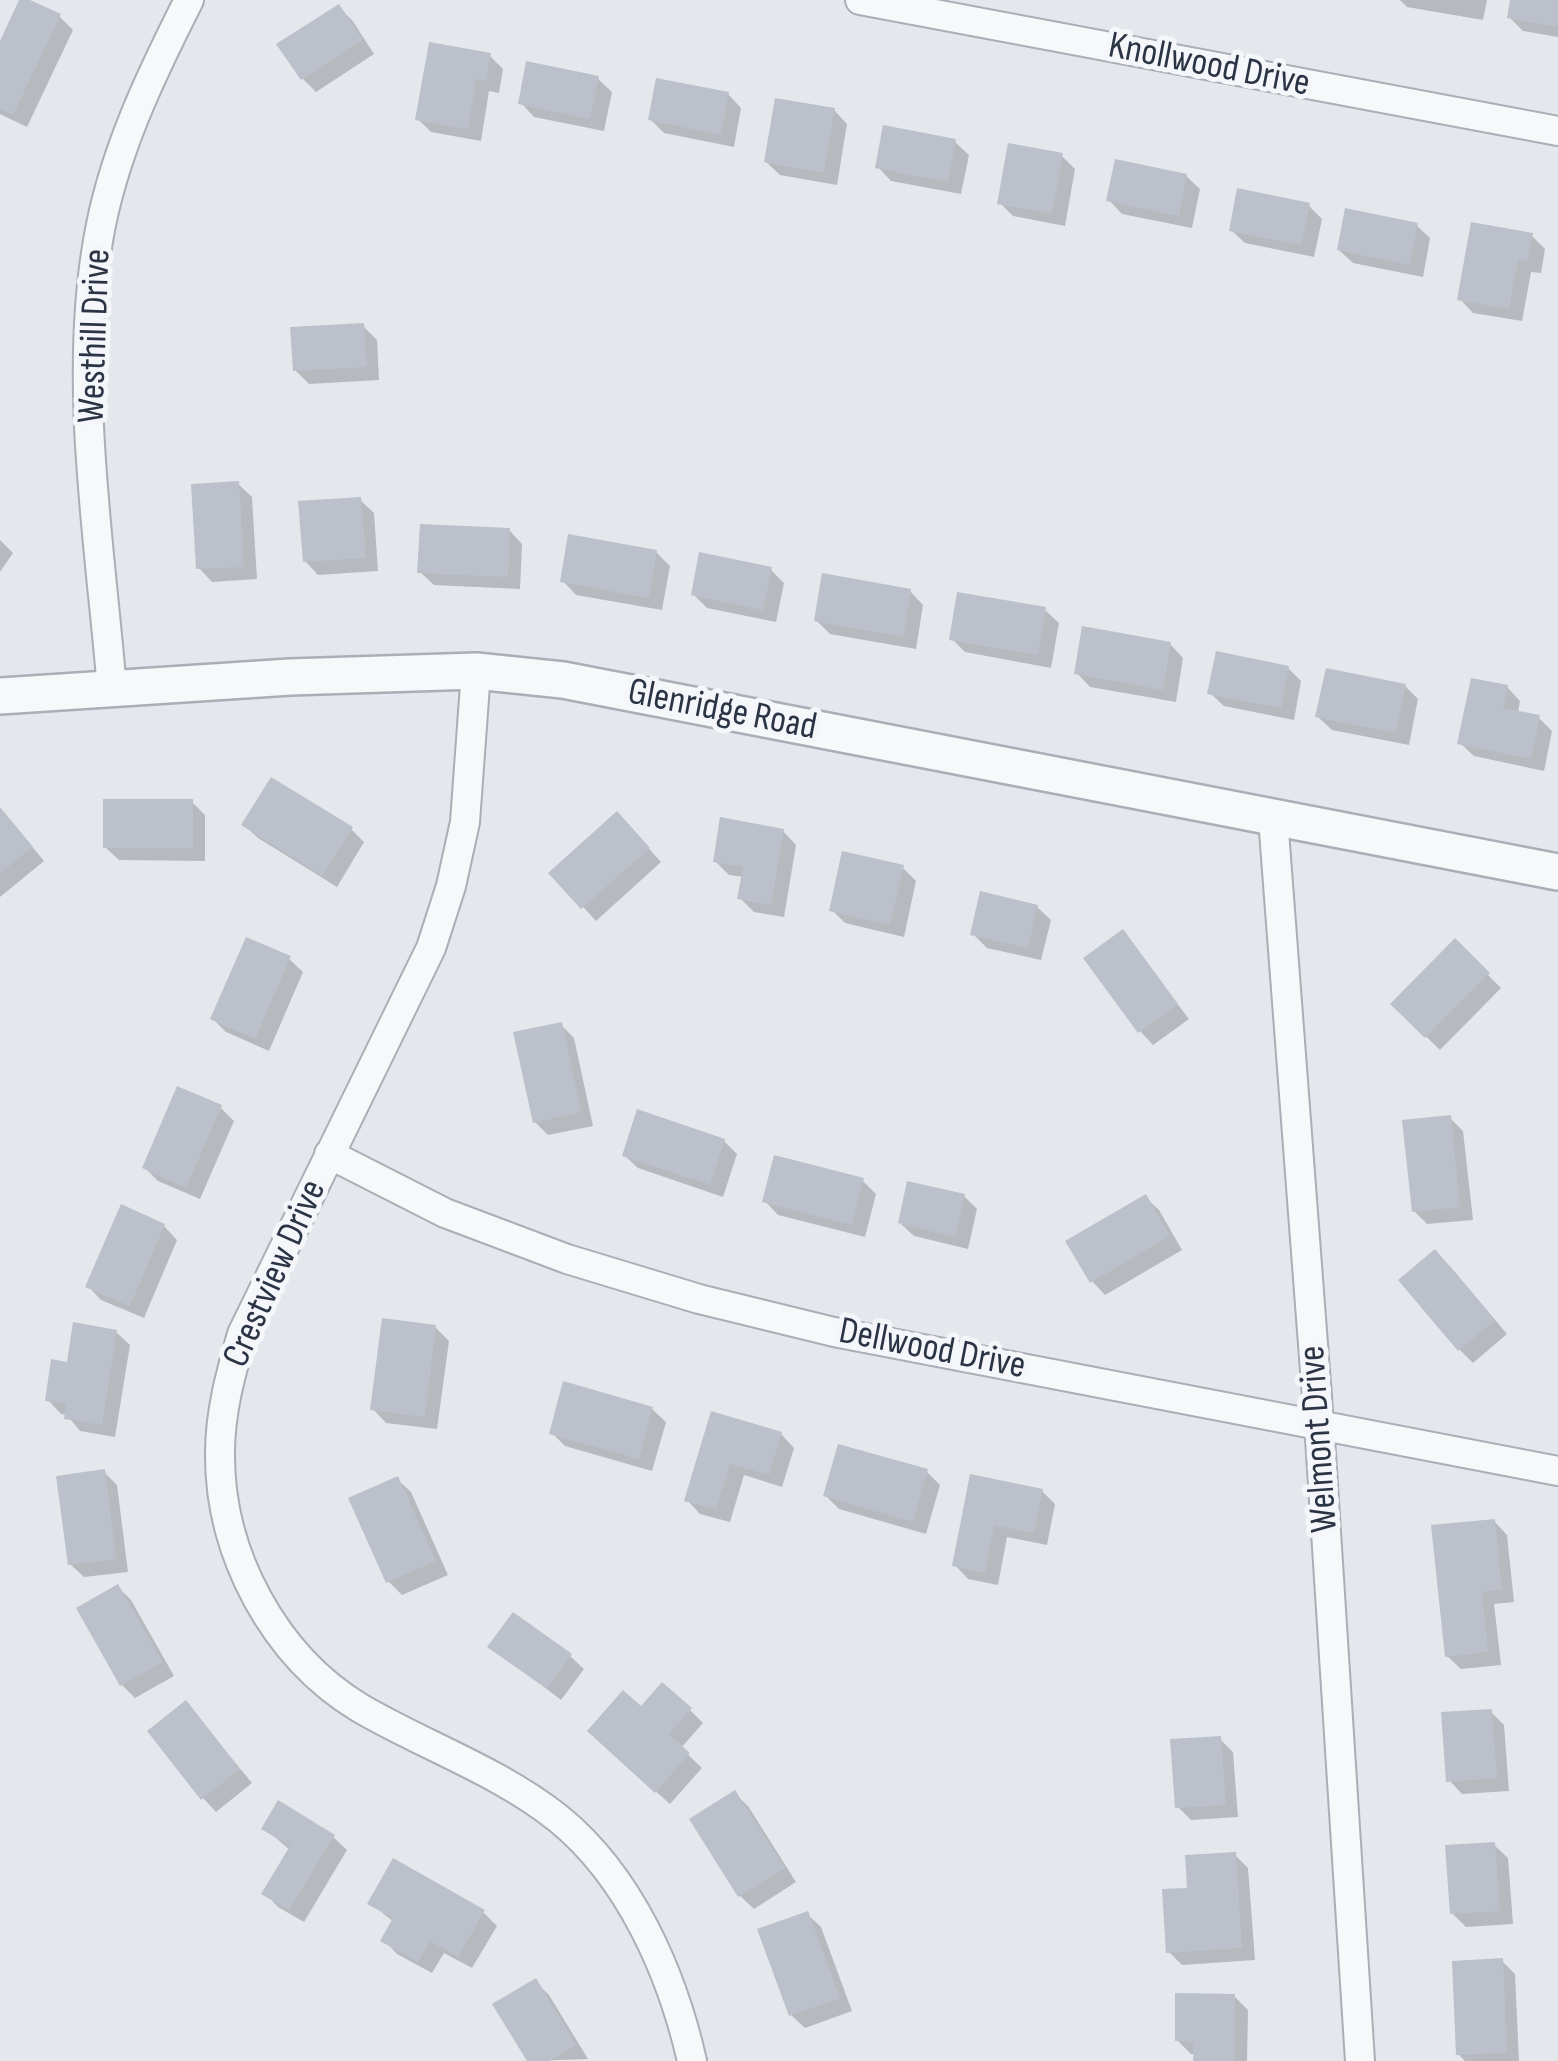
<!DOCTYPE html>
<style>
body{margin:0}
canvas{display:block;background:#e4e7ec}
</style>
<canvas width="1558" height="2061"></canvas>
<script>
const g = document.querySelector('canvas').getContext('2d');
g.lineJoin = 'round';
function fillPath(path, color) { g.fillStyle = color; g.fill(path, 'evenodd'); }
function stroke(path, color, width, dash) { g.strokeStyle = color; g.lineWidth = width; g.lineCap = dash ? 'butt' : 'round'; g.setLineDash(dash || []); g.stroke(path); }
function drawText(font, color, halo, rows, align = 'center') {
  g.font = font + ' "Sofia Sans Condensed",sans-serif'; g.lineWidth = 10; g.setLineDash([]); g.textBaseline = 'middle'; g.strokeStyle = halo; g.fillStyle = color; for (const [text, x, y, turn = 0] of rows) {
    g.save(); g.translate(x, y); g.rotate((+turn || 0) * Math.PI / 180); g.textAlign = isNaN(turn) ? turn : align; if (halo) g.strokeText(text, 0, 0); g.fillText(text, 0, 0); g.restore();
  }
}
const shadow = new Path2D(`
 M22,0l37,16 14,14 -46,97 -27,-13v-67z
 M1400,0h87l-4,20 -76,-13z
 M1513,0h45v37l-35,-6 -13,-13z
 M338,7l14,13 22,34 -58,38 -13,-13z
 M490,56l13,13 -4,24 -10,-2 -8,50 -50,-9 -13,-13z
 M598,79l14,13 -8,39 -70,-14 -13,-14z
 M728,94l13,14 -7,39 -70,-14 -13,-13z
 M834,110l13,14 -10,61 -57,-10 -14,-13z
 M955,142l14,13 -8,39 -70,-13 -13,-14z
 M1061,155l14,14 -10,57 -52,-10 -13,-13z
 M1186,176l14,13 -8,39 -70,-14 -13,-14z
 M1308,205l14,14 -8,38 -69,-14 -14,-13z
 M1416,225l14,13 -7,39 -70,-14 -14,-13z
 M1531,235l14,14 -4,24 -10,-1 -9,49 -49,-8 -13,-14z
 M363,326l14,14 2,40 -70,4 -14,-14z
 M238,484l14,13 5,82 -45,3 -13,-14z
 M360,500l14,13 4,58 -60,4 -13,-14z
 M509,530l13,14 -2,45 -86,-4 -14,-13z
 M0,540l13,13 -13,19z
 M656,552l14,14 -8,44 -86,-15 -13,-14z
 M771,570l13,13 -8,39 -69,-14 -14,-14z
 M910,591l13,14 -7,44 -86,-15 -14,-14z
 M1045,610l14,13 -8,45 -86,-16 -13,-13z
 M1170,644l13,14 -7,44 -86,-15 -13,-14z
 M1288,668l13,13 -7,39 -70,-14 -14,-13z
 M1405,686l13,13 -9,46 -77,-15 -14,-13z
 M1507,687l13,14 -2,12 21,5 13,13 -8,40 -70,-15 -14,-13z
 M192,802l13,13v46l-86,-1 -14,-13z
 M0,814l15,12 29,35 -44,36z
 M244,825l107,4 13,13 -27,45 -79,-49z
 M630,828l31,34 -65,59 -44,-48z
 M783,831l13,14 -12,72 -30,-5 -14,-14 4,-21 -15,-2 -14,-14z
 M903,868l13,13 -12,56 -59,-14 -13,-13z
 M1037,907l14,13 -10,40 -54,-12 -14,-14z
 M1123,933l66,86 -36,26 -13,-14z
 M1455,942l46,46 -61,62 -47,-46z
 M289,959l14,13 -34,79 -43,-19 -13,-13z
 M561,1025l13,13 19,88 -45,9 -13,-13z
 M221,1108l13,13 -34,78 -42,-18 -13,-13z
 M1450,1118l13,13 10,89 -46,4 -13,-13z
 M724,1141l13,13 -14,43 -85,-29 -14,-13z
 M862,1180l14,14 -11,43 -87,-22 -13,-14z
 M964,1196l13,13 -9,40 -54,-13 -14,-13z
 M1145,1197l14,13 23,40 -77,45 -13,-14z
 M164,1226l13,14 -33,78 -43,-18 -13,-14z
 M1449,1265l58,69 -34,29 -13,-13z
 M435,1327l14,14 -12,88 -51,-6 -13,-14z
 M116,1332l14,13 -15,92 -35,-6 -13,-16 -6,-1 -13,-14 21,-35z
 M652,1409l14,13 -14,49 -87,-25 -13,-13z
 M713,1414l68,20 13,14 -12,39 -38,-12 -14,47 -30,-8 -13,-14z
 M926,1471l14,14 -14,49 -87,-25 -13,-13z
 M104,1472l13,13 11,87 -44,5 -14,-13z
 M972,1477l70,14 13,13 -8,41 -40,-8 -9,48 -30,-6 -13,-14z
 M397,1479l14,13 37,83 -46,20 -14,-14z
 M1494,1521l13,14 7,67 -20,2 7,61 -40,4 -14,-13z
 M118,1587l13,13 43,76 -39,22 -13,-13z
 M491,1646l79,10 14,13 -23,31z
 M186,1703l66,80 -36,29 -13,-14z
 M641,1710h49l13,13 -22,25 21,20 -32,36 -67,-60z
 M1491,1712l13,13 5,66 -47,3 -13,-14z
 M1220,1739l13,13 5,65 -47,3 -13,-13z
 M734,1793l14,13 48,76 -42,27 -14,-13 -48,-76z
 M264,1828l69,9 14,13 -43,72 -26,-15 -13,-14 25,-43z
 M1494,1845l14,13 5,66 -47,3 -14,-14z
 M1235,1855l13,13 7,92 -73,5 -13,-13 21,-62z
 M370,1903l113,9 14,14 -25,42 -28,-15 -12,20 -35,-19 -13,-14 10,-18z
 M807,1914l14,13 31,84 -47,17 -14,-13z
 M1502,1961l13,13 4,87h-54l-7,-7z
 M536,1982l13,13 39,64 -59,2z
 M1234,1996l14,14 -1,51h-51v-7h-5l-14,-14z`);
const building = new Path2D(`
 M19,0h11l31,14 -48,101 -13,-6v-68z
 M1510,0h48v27l-51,-9z
 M339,4l24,36 -62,40 -25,-36z
 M429,42l62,11 -5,28 -10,-2 -8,50 -53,-9z
 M526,61l73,15 -9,43 -72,-15z
 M656,78l73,14 -8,43 -73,-15z
 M775,98l60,10 -11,65 -60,-11z
 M883,125l73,14 -8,43 -73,-14z
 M1008,143l55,10 -11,61 -55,-10z
 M1115,159l72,15 -8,42 -73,-15z
 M1237,188l73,15 -9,42 -72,-14z
 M1345,208l73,15 -8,42 -73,-15z
 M1471,222l62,11 -5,28 -10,-1 -9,49 -52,-9z
 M364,323l3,44 -74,4 -3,-44z
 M239,481l5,86 -48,2 -5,-85z
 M361,497l5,61 -63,4 -5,-61z
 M420,524l90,4 -2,49 -91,-4z
 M568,534l89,16 -8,48 -89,-16z
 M699,552l73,15 -9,43 -72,-15z
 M822,573l89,16 -8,48 -89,-16z
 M957,592l89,15 -8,48 -89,-15z
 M1082,626l89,16 -8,48 -89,-16z
 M1216,651l73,15 -8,42 -74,-14z
 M1326,668l80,16 -10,49 -81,-16z
 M1471,678l37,7 -5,23 37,7 -9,44 -74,-15z
 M271,777l82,50 -31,49 -81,-51z
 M103,799h90v49h-90z
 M0,807l33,40 -33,26z
 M617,811l33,37 -69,61 -33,-36z
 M720,817l64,12 -13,76 -34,-6 6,-32 -30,-5z
 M842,851l62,14 -14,60 -61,-14z
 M980,891l58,14 -10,43 -58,-13z
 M1123,929l55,75 -40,29 -55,-75z
 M246,937l45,19 -36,83 -45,-20z
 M1455,938l35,35 -65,65 -35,-34z
 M562,1022l19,90 -48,11 -20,-91z
 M177,1086l45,19 -36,83 -44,-20z
 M637,1109l88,30 -15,46 -88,-29z
 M1451,1115l9,92 -48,5 -10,-92z
 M774,1155l90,23 -12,47 -90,-23z
 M907,1181l58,13 -10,43 -57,-14z
 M1146,1194l24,42 -80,47 -25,-42z
 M121,1204l44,20 -35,82 -45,-19z
 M1435,1249l60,71 -37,31 -60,-71z
 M382,1318l54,7 -11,92 -55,-7z
 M73,1322l44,8 -15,95 -38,-6 2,-15 -21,-3 6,-42 16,3z
 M563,1381l90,26 -14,52 -90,-25z
 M711,1411l71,21 -13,43 -39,-11 -14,46 -32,-9z
 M838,1444l90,25 -15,53 -90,-26z
 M105,1469l11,90 -48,6 -12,-89z
 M970,1474l73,15 -9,44 -40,-8 -9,48 -33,-7z
 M398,1476l38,85 -50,22 -38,-85z
 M1495,1519l7,70 -20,3 6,60 -43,5 -14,-132z
 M118,1584l45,78 -43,24 -44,-78z
 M513,1612l59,42 -25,35 -60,-42z
 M662,1682l30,26 -23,26 21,19 -35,40 -68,-62 36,-41 18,16z
 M186,1700l54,69 -39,31 -54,-69z
 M1492,1709l5,69 -51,4 -5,-70z
 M1221,1736l5,69 -51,3 -5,-69z
 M735,1790l50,78 -47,29 -49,-78z
 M278,1800l57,35 -46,75 -28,-16 29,-48 -29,-17z
 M1495,1842l5,69 -50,3 -5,-69z
 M1236,1852l6,96 -76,5 -4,-64 25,-1 -2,-33z
 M393,1858l92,52 -27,47 -28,-16 -12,21 -38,-21 13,-23 -26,-14z
 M808,1911l32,87 -51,18 -32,-87z
 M1503,1958l4,95 -51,2 -4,-94z
 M536,1978l40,67 -27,16h-22l-35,-57z
 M1175,1993l60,1v67h-42l1,-19 -19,-1z`);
const minor = new Path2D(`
 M860,0l698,131
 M476,671l-11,151 -14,64 -20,62 -189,386c-11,39 -22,77 -22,119 -1,100 54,203 140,255 65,38 139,63 199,111 71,58 113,154 133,242
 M112,689c-12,-145 -39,-305 -14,-448 14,-85 52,-164 91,-241
 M1273,818l46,605 41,638
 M329,1154l116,59 122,46 132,40 135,33 724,139`);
const tertiary = new Path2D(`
 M0,696l290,-19 186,-6 87,9 995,192`);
const streetNames = [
 ["Knollwood Drive",1209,66,11],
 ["Westhill Drive",96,336,-88],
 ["Glenridge Road",722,711,11],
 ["Crestview Drive",276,1274,-66],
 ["Dellwood Drive",932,1350,11],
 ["Welmont Drive",1320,1439,-94]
];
fillPath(shadow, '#0003');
fillPath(building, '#bbc0ca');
stroke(minor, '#a9aeb7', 32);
stroke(tertiary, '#a9aeb7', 40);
stroke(minor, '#f7f8fa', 28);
stroke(tertiary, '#f7f8fa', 35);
drawText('38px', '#2b3445', '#f4f6f9', streetNames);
</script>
